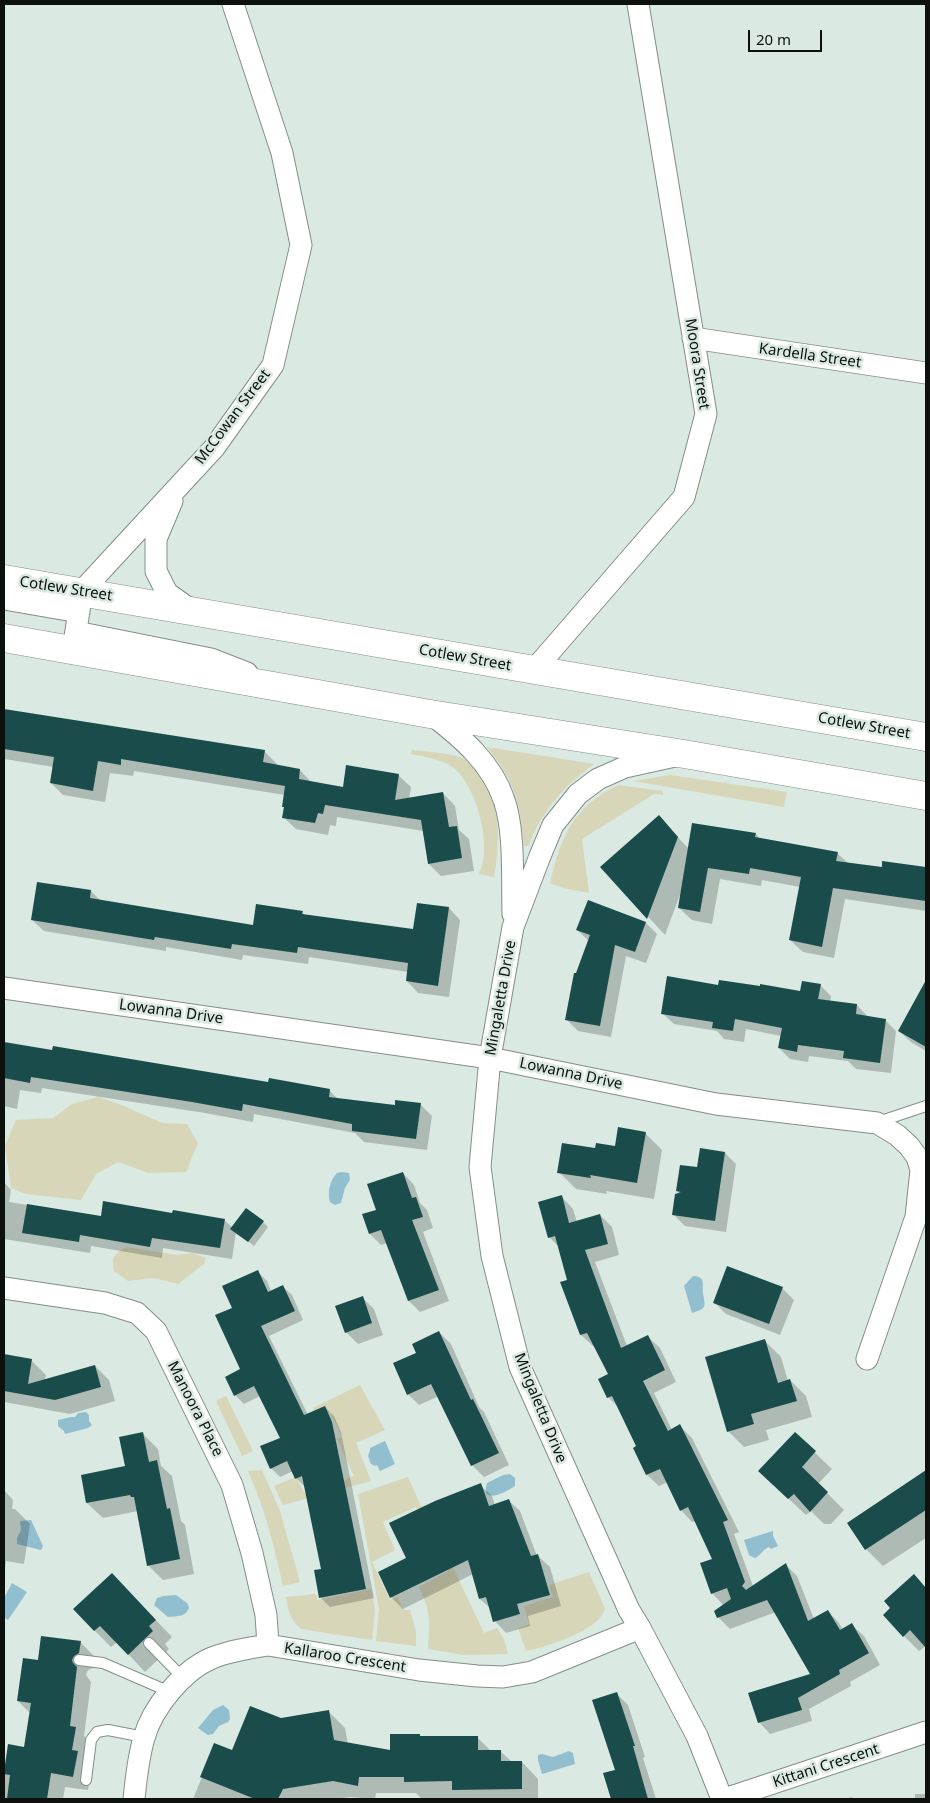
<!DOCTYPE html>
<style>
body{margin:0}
#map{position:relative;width:930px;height:1803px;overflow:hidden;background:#dae9e1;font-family:"Noto Sans",sans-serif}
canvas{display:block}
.frame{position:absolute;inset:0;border:5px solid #0c110e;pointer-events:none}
.scale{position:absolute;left:748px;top:30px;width:74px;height:22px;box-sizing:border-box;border:2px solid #0c110e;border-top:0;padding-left:6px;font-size:15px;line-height:18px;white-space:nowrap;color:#0c110e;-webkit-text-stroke:4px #dae9e1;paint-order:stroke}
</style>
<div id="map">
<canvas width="930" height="1803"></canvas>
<div class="frame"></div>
<div class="scale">20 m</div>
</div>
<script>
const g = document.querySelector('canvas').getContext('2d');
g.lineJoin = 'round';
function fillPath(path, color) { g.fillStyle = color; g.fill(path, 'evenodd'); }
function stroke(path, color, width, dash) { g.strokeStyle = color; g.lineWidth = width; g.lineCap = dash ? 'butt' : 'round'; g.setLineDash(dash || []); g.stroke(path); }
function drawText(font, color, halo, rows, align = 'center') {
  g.font = font + ' "Noto Sans",sans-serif'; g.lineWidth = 5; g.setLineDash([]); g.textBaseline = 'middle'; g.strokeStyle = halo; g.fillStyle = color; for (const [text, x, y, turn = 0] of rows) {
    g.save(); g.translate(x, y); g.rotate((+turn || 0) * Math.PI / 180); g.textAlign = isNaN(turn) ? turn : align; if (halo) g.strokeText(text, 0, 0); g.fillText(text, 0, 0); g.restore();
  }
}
const green = new Path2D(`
 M487,747l107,17c-29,21 -54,48 -65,82h-5c-3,-42 -10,-66 -37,-99z
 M412,750c10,1 46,4 53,9 37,27 36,78 29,118l-15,-3c14,-27 -2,-86 -24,-105 -13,-10 -29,-12 -44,-15z
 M670,775l117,17 -3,15 -151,-26z
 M618,785l45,6v4l-9,-1 -72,45 7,54 -26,-5 -13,-5c11,-47 23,-76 68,-98z
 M98,1097l24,8 40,18 25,1 11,19 -12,29 -37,1 -31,-11 -22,12 -15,26 -55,-6 -15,-6 -6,-42 11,-26 37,-2 19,-14z
 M126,1247l51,8 16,-2 13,5 -2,6 -26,20 -25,-6 -25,3 -14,-10c-3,-13 0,-17 12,-24z
 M360,1385l25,45 -29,13 15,38 -88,24 -9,-19 19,-8 2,3 2,-2 8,15 17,-7 2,3 30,-14 -17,-37 5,-2 -12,-25 -13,5 -4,-9z
 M226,1396l27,55 -11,5 -26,-55z
 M262,1470l18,41 20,71 -17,4c-9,-39 -18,-78 -35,-115z
 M408,1477l13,29h3l60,127 13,-5 7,11 4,15 -44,1 -36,-6c2,-29 3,-36 -9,-62l29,-16 -32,-64 -33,15 12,28 -23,12 18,38 7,-3 7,13h6l6,22v14l-40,-5 3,-32 -21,-115z
 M589,1572l16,37c-8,23 -57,37 -79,42l-8,-23 11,-4 -5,-18 29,-9 -4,-12z
 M371,1589l4,21 -3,30 -71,-11c-11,-9 -13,-19 -15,-32l30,-3 2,6z`);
const water = new Path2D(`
 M341,1172l8,1 1,7 -5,8 -4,15 -6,2 -5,-3c-3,-11 0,-21 7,-29z
 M693,1276c13,1 9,7 10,17 2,14 5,15 -11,20l-8,-27z
 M86,1412l3,3v6l3,4 -4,3 -23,6 -1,-3 -6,-5v-6l13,-3h4l3,-4z
 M385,1441l10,23 -15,7 -3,-6 -2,1 -4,-2 -3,-8 2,-6v-2z
 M510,1474l5,4v8c-9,6 -35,20 -28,-3l16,-8z
 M31,1520l12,26 -2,4 -24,-6v-6l4,-8 -1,-9z
 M773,1531v5l5,10 -7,3 -2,-2c-6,2 -8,8 -14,11l-6,-3 -5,-15z
 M12,1583l15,9 -19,28 -4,-3v-19z
 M176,1595l11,8 2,4c-2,10 -12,9 -21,10l-14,-12 3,-7 6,-2z
 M223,1705l6,5 1,9 -2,3 -9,4 -6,8 -5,1 -10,-7 15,-18z
 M569,1751l4,2 2,11 -33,10 -4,-14v-5l4,-1 11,3z`);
const shadow = new Path2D(`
 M4,710l260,41 13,13 -1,2 24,4 12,13 32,5 54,-13 13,12 -2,12 34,-6 12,13 4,24 10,9 5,32 -33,5 -12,-12 -6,-33 -86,-14 -1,9 -6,-1 -2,10 -32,-6 -13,-12 2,-22 -151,-24 -1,5 -23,-3 -5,29 -42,-7 -12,-12 3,-16 -50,-8z
 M659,817l30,32 67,-15 4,5 77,14 11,10 35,5h42l1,-5v48l-81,-12 -11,59 -31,-6 -13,-12 10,-53 -38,-7 -1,6 -41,-7 -8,45 -20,-4 -13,-12 2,-16 -16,43 -63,-68z
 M91,891l10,10 153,26 48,-15 3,3 109,15 35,-22 11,12 -11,77 -31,-4 -11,-12 1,-9 -99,-15 -1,7 -65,-9 -1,5 -76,-13v4l-122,-20 -12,-11z
 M646,923l11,11 -11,29 -20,-7 -15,81 -33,-6 -12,-12 11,-45 12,-33 -12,-11z
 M820,985l11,11 -1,6 27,3 11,12 17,3 11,11 -5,42 -35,-4 -8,-8 -39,-5 -1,6 -18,-3 -11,-11 2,-12 -35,-7 -2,13 -20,-3 -7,-8 -43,-7 -12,-11 57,-27 82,7z
 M925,985l1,1v65l-15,-9 -12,-11z
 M4,1044l265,40 61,7 9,9 57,7 24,-3 12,12 -5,34 -63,-8 -9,-9 -101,-19 -1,8 -48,-9 -163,-25 -1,5 -21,-3 -3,19 -13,-3z
 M645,1133l17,17 -8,49 -48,-8 1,3 -31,-5 -17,-17 37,-23 20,-2z
 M725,1153l11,11 -10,68 -41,-6 -12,-12 7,-20 -3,-3 21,-22z
 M403,1173l11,12 6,18 7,7 6,18 -10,4 26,69 -29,11 -11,-11 -22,-58 -6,2 -11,-11z
 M4,1182l7,8 -2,12 93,15 71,-2 51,5 9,8 30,-6 5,5 -14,19 -18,-14 -4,27 -69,-11 -1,10 -71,-12 -1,7 -86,-14z
 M562,1197l11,12 4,13 23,-7 12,12 7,28 -24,7 32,84 21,-9 12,11 16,34 -22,11 18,37 8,-4 12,12 47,94 -5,2 19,52 33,-21 11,11 17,43 14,-8 11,12 4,7 9,-5 12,11 16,29 -30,17 1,4 -42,23 3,12 -42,13 -11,-12 53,-47 -36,-63 -46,17 -12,-12 6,-11 -12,-13 1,-33 -17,-39 -4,1 -11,-12 -13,-28 -9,4 -12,-11 -13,-27 4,-2 -19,-38 -11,-11 1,-22 -14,-29h-2l-12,-11 -19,-52 6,-2 -8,-33 -11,-11z
 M258,1272l9,9 4,10 11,-5 10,9 11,25 -34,16 39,79 17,-8 9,9 7,16 33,166 -44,9 -9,-9 -6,-27 7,-1 -17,-83 -9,-9 -3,-7 -13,6 -9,-9 10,-30 -21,-42 -16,8 -9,-9 7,-25 -8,-62z
 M782,1288l12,12 -14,35 -54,-21 -11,-11z
 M362,1297l12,12 9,26 -25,9 -12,-12z
 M439,1332l12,12 28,63 5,5 25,53 -25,12 -12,-12 -33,-69 -20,9 -11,-11z
 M765,1341l16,16 7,24 2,-1 16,16 6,21 -46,13 3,10 -25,7 -16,-16z
 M4,1356l28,5 14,14 -1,5 50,-14 14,14 6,21 -45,13 -66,-12z
 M143,1434l15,15 3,17 11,10 9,45 4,4 9,49 -31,6 -15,-15 -10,-54 -35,7 -16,-15 -5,-27 44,-9z
 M795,1434l37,35 -14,15 26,26 -13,14h-7l-13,-13 -5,4 -29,-27z
 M926,1472v66l-43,28 -17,-17 -18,-26z
 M480,1485l12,11 3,9 13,-5 12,11 17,45h1l12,11 11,39 -33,10 2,10 -24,7 -11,-12 -4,-12 -11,-10 -7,-25 -70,35 -12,-12 17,-38z
 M4,1490l9,10 -1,9h3l15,15 -6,40 -18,-3 -2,15z
 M914,1576l12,12v58l-7,5 -15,-15 -12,-28z
 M129,1592l43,45 -7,7 4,5 -24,23 -28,-30 -6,5 -17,-17z
 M80,1642l15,15 -2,11 -5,2 -2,5 5,7 -7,54 6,6 2,24 -4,24 -23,-3 -2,12h-59v-30l2,1 19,-22 5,-35 -12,-12 21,-40z
 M617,1694l11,11 17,52 -2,1 13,41h-44l-7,-25 11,-3z
 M329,1712l16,16 3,16 44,8 27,-17 3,3h56l13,13h9l12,11h10l16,17v20l-117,-1 -5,-5h-40l-1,6 -25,-2 -15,2h-142l22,-54 18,7 48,-33z
 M915,1794h11v5h-11z
 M852,1797l2,2h-11z`);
const building = new Path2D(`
 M4,709l261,41 -2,12 37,7 -1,10 44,8 3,-22 53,9 -4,26 48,-8 6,35 8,-1 5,32 -34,6 -7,-44 -96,-15 -2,9 -5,-1 -3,10 -33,-5 2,-11h-2l3,-21 -164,-27v6l-23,-4 -5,30 -43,-8 4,-26 -50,-8z
 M659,815l19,22 -31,82 -47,-52z
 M692,823l64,10 -1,4 83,15 -2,9 46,6v-6l44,6v34l-93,-13 -11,59 -33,-7 12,-63 -51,-9 -1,6 -41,-6 -8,44 -22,-4z
 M37,882l54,8 -1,8 163,27 3,-21 47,7 -1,3 111,15 4,-26 32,4 -11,79 -32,-5 2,-18 -110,-16 -1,6 -65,-9 -1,5 -76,-12 -1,3 -123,-20z
 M588,900l58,22 -11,30 -20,-7 -15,81 -35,-6 9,-47h2l14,-38 -14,-5z
 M667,976l51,9 1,-5 41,6v-2l40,7 2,-10 19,3 -3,15 39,5 -1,10 30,5 -6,44 -37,-5 1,-7 -46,-6 -1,7 -19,-4 4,-20 -47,-9 -2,12 -21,-3 1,-6 -52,-8z
 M926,980v67l-28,-16z
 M4,1042l48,8 1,-4 215,36 1,-4 61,11 -1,8 66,8v-5l26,3 -5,36 -64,-8v-7l-109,-20 -1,7 -50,-9 -161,-25 -1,6 -26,-5z
 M618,1127l28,5 -9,51 -47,-8 1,3 -34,-5 5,-30 33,5 1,-5 19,3z
 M700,1148l25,4 -10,69 -43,-6 3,-21 6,-2 -5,-1 4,-26 17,2z
 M403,1172l9,26 4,-1 7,20 -11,3 27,70 -31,11 -27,-71 -12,4 -7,-20 14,-4 -9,-26z
 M562,1195l7,28 31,-9 8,30 -23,6 36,98 27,-13 17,35 -22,11 25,50 12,-7 48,96 -5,2 22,60 -3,4 4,4 40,-27 22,58 20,-11 12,20 12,-7 17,30 -30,17 1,4 -42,24 4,12 -44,13 -10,-30 62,-19 -43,-74 -50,18 -3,-7 17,-12 -4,-11 -16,6 -11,-31 12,-4 -24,-52 -8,4 -20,-42 -14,6 -13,-27 3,-2 -24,-50 -5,2 -9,-19 10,-5 -21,-41 -7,2 -20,-53 7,-2 -12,-44 -7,2 -10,-36z
 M103,1201l69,12 1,-3 52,9 -5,29 -68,-10 -2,9 -70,-12 -1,7 -57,-9 5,-29 74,12z
 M246,1208l18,13 -16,21 -18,-13z
 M727,1266l56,21 -14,37 -56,-21z
 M258,1270l10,22 15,-7 12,26 -34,15 43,89 21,-9 7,16 34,167 -47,9 -5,-28 7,-1 -19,-93 -7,3 -8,-18 -17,8 -10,-23 20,-8 -26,-52 -20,10 -9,-19 15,-8 -25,-54 17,-7 -10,-22z
 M363,1296l9,27 -27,10 -10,-27z
 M439,1331l32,69 2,-1 26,54 -28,13 -40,-82 -24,11 -14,-32 23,-10 -4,-9z
 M765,1339l13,44 12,-4 7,22 -46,13 3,10 -27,8 -22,-75z
 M4,1354l28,5 -4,25 67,-19 6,22 -46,13 -51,-9z
 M143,1432l6,30 8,-2 10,49 3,-1 10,51 -33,7 -13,-69h-3l-1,-2 -44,8 -5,-28 44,-9 -6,-29z
 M795,1432l21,19 -14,16 26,25 -18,20 -16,-18 -6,5 -30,-28z
 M926,1470v40l-61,40 -18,-27z
 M481,1483l8,23 20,-7 22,57 7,-2 12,41 -33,9 3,10 -27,8 -7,-25 -7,2 -11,-39 -78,38 -12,-26 28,-14 -17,-35 46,-22z
 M112,1573l44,47 -7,6 4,5 -25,24 -28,-29 -6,5 -21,-22z
 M914,1574l12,14v60l-16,-18 -7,7 -20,-22 7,-7 -6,-7z
 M41,1636l40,5 -2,12 -5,3 -2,4 1,3 4,4 -7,59 6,1 -4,23 6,1 -5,26 -22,-4 -4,26h-40l3,-24 -6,-1v-2l4,-28 16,3 7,-44 -14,-2 6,-43 15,2z
 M617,1692l18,54h-2l15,53h-37l-8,-26 12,-3 -23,-70z
 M250,1706l31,12 48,-8 5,30 56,10v-16h30v2h58v14h23v11h21v28l-70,1v-9l-48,1v-5h-45l-1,9 -25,-5 -50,8 -5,10h-23l-55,-22 14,-34 18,7z`);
const service = new Path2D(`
 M878,1122l48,-16
 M149,1643l34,35
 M79,1660l24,3 67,29
 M86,1780l5,-40 6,-8 11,-2 36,7`);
const minor = new Path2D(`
 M693,338l233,35
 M172,501l-16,38v32l11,22 24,17
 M4,599l75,13
 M76,632l135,27 36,14
 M73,650l9,-59 132,-143 59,-83 28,-120 -19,-92 -49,-149
 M534,670l150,-173 22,-83 -68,-410
 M431,714c30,23 61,49 73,86 11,30 8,82 9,114
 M675,756l-50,11 -27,12 -20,15 -25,31 -13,31 -27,71 -23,131 -10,109 12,89 28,111 109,243 11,18 57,108 25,63
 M4,988l486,70 226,46 161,19 20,12 12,11 8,11 4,13 -5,47 -49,142
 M4,1288l101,15 32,10 19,18 76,154 20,68 14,62 2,30
 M134,1799c2,-20 4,-41 10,-61 8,-30 39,-68 68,-80 18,-7 37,-10 56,-13l151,25 58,6 26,1 29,-5 108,-44
 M725,1799l201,-67`);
const secondary = new Path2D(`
 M4,579l922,158
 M4,638l426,76 254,40 242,42`);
const streetNames = [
 ["Kardella Street",810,356,8],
 ["Moora Street",697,364,81],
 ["McCowan Street",233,417,-53],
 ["Cotlew Street",66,589,9],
 ["Cotlew Street",465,658,10],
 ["Cotlew Street",864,726,10],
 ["Mingaletta Drive",501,998,-80],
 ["Lowanna Drive",171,1012,8],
 ["Lowanna Drive",571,1074,12],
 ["Mingaletta Drive",540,1408,68],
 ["Manoora Place",195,1409,63],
 ["Kallaroo Crescent",345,1658,9],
 ["Kittani Crescent",826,1766,-18]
];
fillPath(green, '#d7d6b8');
fillPath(water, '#91bfcf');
fillPath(shadow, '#0003');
fillPath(building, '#194c4b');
stroke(service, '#828f88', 12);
stroke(minor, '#828f88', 23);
stroke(secondary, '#828f88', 29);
stroke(service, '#fff', 10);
stroke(minor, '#fff', 21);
stroke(secondary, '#fff', 28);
drawText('15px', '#0c110e', '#dae9e1', streetNames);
</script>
